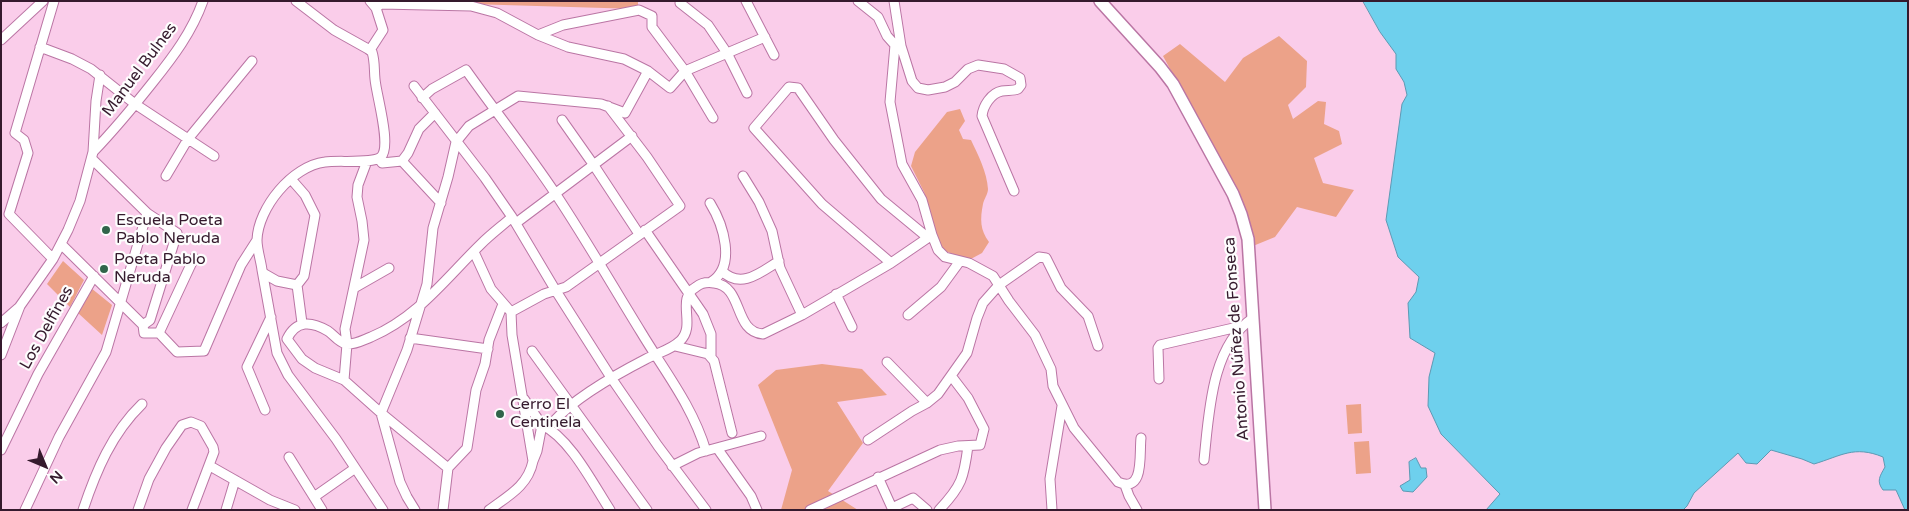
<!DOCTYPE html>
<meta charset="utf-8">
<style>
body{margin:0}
#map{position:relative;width:1909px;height:511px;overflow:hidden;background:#facdea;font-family:"Varela Round",sans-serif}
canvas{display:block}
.frame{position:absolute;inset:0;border:2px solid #351a2d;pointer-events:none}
.north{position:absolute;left:20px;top:441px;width:50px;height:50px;-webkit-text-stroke:4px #fdfdfd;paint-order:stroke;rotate:135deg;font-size:14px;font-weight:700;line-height:20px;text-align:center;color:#351a2d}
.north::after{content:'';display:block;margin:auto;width:18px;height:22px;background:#351a2d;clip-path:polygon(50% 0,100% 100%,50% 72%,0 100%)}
</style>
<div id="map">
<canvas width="1909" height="511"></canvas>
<div class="frame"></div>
<div class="north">N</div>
</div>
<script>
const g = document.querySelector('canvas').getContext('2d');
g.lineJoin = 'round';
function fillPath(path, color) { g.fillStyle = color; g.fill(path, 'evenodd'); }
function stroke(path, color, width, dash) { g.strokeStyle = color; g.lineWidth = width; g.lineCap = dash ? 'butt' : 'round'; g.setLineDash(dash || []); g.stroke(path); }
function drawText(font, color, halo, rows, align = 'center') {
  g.font = font + ' "Varela Round",sans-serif'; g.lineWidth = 4.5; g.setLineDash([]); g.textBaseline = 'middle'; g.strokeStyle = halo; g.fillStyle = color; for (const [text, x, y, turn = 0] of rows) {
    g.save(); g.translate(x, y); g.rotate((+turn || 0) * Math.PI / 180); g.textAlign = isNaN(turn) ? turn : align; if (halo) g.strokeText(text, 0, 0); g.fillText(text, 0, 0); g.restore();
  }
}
const green = new Path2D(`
 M369,1h269v8z
 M1279,36l28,25 -1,26 -18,18 5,14 25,-18 8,1 -2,22 15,7 3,13 -28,14 9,25 31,7 -18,27 -39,-10 -22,30 -22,9 -59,-133 -31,-57 17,-12 45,38 18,-24z
 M960,109l5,12 -6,9 4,9 8,1c7,15 16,32 17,49 0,5 -4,10 -5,15 -3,15 -3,26 6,38l-7,11 -13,7 -24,-9 -7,-9 -14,-50 -13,-26 4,-14 32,-40z
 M63,261l21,19 -14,27 -23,-23z
 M91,288l21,17 -10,30 -24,-22z
 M822,364l40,5 25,26 -50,7 26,41 -35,48 30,19h-77l11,-40 -34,-85 18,-15z
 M1361,404l1,29 -14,1 -2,-29z
 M1369,441l2,32 -15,1 -2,-32z`);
const water = new Path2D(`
 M1363,1h545v509h-3l-9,-20h-13c-7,-9 -3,-14 2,-23l-2,-10c-29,-12 -42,-1 -69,7l-12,-5 -31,-9 -14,14 -11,-1 -8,-10 -44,40 -7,13 -4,4h-197l14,-16 -59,-60 -13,-28 1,-29 6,-24 -25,-15 -2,-35 8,-11 3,-15 -21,-20 -12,-37 16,-116 5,-9 -3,-13 -8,-13v-15l-16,-22z
 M1416,458l5,10h5l1,9 -14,15 -10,-1 -3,-5 10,-6 -1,-18z`);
const minor = new Path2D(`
 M296,1l38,29 34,19 4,3c3,9 2,18 3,27 1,15 17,67 6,78 -8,7 -44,3 -56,5 -33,4 -67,46 -68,78 0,10 4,21 5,30 5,28 10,56 15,83l11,22 48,64 47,71
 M746,1l28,54
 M858,1l20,16 9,19 8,9 5,1
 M894,1l7,45 11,35 6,7 10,2 17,-3 10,-5 13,-13 10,-4 26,4 16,9 1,7 -3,4c-5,2 -10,1 -16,2 -11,2 -19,15 -20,25l32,75
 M680,3l28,22 19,28 20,40
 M376,8l5,-4 90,2 26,7 41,22 30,12 56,12 24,12 22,17 15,-17 80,-34
 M538,35l25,-10 76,-15 13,6v11l33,44 28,47
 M1,40l42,-39
 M895,45l-5,57 12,62 20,36 10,35 6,15 7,7 24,6 24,13 16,25 26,34 16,34 2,17 21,42 44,54c27,12 21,-28 23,-44
 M40,47l32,12 19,10 44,35 79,52
 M370,50l13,-20 -7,-22 -6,-7
 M414,86l71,92 27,39 44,74 56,88 46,67 48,64
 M422,98l10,-9 34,-19c29,41 61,81 89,123 30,45 57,92 86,139 24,40 51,73 65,119
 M562,120l31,44 46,70
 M93,152c21,-22 41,-46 60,-70 20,-25 39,-50 50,-81
 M92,159l55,54 30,20 -27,87 -7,5
 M379,159l3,4 20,-2 6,-8 11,-24 16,-16
 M402,161l39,42
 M166,176l22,-37 64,-78
 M743,176l16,26 13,29 8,37 22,47
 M291,179l14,16 10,20 -11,61 -7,9 5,38
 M710,203c13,21 27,63 1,79
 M516,223l116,-87
 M645,230l58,84 8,20v23
 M61,244l82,81
 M474,252l17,37 20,23 1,23 21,126c-5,25 -25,35 -44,49
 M53,259l-44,-45 19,-61 -4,-13 -9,-7 39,-132
 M891,263l-69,-59 -68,-76 35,-41 9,1 36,52 47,59 46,38
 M722,271c19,19 39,1 57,-10
 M263,273l14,8 20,4
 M354,288l35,-20
 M836,294l16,33
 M511,312l33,-18 22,-7 114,-81 -33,-49 -39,-51
 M908,315l33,-28 19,-26
 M1,323l17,-15
 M143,325l1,8h15l18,19 27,-1 37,-86 16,-25
 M159,333l35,-75
 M410,338l78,11
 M675,346l33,8 6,7 18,72
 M532,351l115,159
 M1,355l19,-49 33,-47 15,-29 12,-29 13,-49 3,-51 4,-26
 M887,362l40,41
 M1159,379l-1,-31 2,-3 82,-19
 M344,380l3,-36 -2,-15 19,-89 -2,-19 -5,-24 1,-12 9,-24
 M524,399l18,26 -5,26 -4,10
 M265,410l-18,-43 24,-50
 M555,420c22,-24 62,-46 91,-61 11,-6 25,-9 34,-18 17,-16 -5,-42 16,-54 5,-4 12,-5 18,-4 30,3 19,49 49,51l39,-19 89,-52 41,-28
 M542,425c28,13 51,59 68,85
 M868,440l44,-29 15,-8 11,-9 29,-41 10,-35 6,-15 16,-18 40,-28 7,1 15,30 27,28 10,30
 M717,448l34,48 6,14
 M1,450l37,-76 56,-98
 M289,457l33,53
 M1204,460c5,-46 7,-114 49,-142
 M210,466l60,34 25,10
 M672,466l26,-13 63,-17
 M448,468l-67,-55 26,-63 20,-66 6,-56 15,-51 8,-35 13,-16 49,-30 83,8 24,9 23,-42
 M878,477l14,31 21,-10 14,12
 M1125,485l4,11 8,14
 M314,497l40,-28
 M25,510l34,-73 47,-85 41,-139
 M83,510c13,-39 29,-77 59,-106
 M138,510l11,-31 17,-31 16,-23 9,-3 10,4 12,21 1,5 -22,58
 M226,510l9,-30
 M415,510l-8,-13 -7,-15 -19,-69 -37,-33 -29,-12 -13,-9 -15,-20c9,-19 24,-18 41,-8 6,4 10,11 18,13 9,1 17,-4 25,-7 47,-20 75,-59 110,-93 10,-10 21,-18 31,-27
 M443,510l5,-42 19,-20 9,-58 9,-26 4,-24 14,-36
 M810,510l130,-60 18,-4 22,-1 4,-16 -16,-31 -16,-21
 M939,510c23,-24 25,-33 29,-64
 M1052,510l-2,-31 12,-73`);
const major = new Path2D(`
 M1100,1l60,66 13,17 60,110 8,20 7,25 17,271`);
const markers = [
 [106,230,5,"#31654a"],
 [104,269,5,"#31654a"],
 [500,414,5,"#31654a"]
];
const streetNames = [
 ["Manuel Bulnes",140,70,-53],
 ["Los Delfines",47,328,-61],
 ["Antonio Núñez de Fonseca",1237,339,-94]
];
const poiNames = [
 ["Escuela Poeta",116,221],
 ["Pablo Neruda",116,239],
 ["Poeta Pablo",114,260],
 ["Neruda",114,278],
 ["Cerro El",510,405],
 ["Centinela",510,423]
];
fillPath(green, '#eca289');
fillPath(water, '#6ed0ed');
stroke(water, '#5d99b3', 1);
stroke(minor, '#ba75a4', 11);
stroke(major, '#ba75a4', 14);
stroke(minor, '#fff', 9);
stroke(major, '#fff', 11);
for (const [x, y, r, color] of markers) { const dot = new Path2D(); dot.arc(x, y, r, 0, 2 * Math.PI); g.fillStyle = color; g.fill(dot); stroke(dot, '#fdfdfd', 2); }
drawText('16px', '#351a2d', '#fdfdfd', streetNames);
drawText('16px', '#351a2d', '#fdfdfd', poiNames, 'left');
</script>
